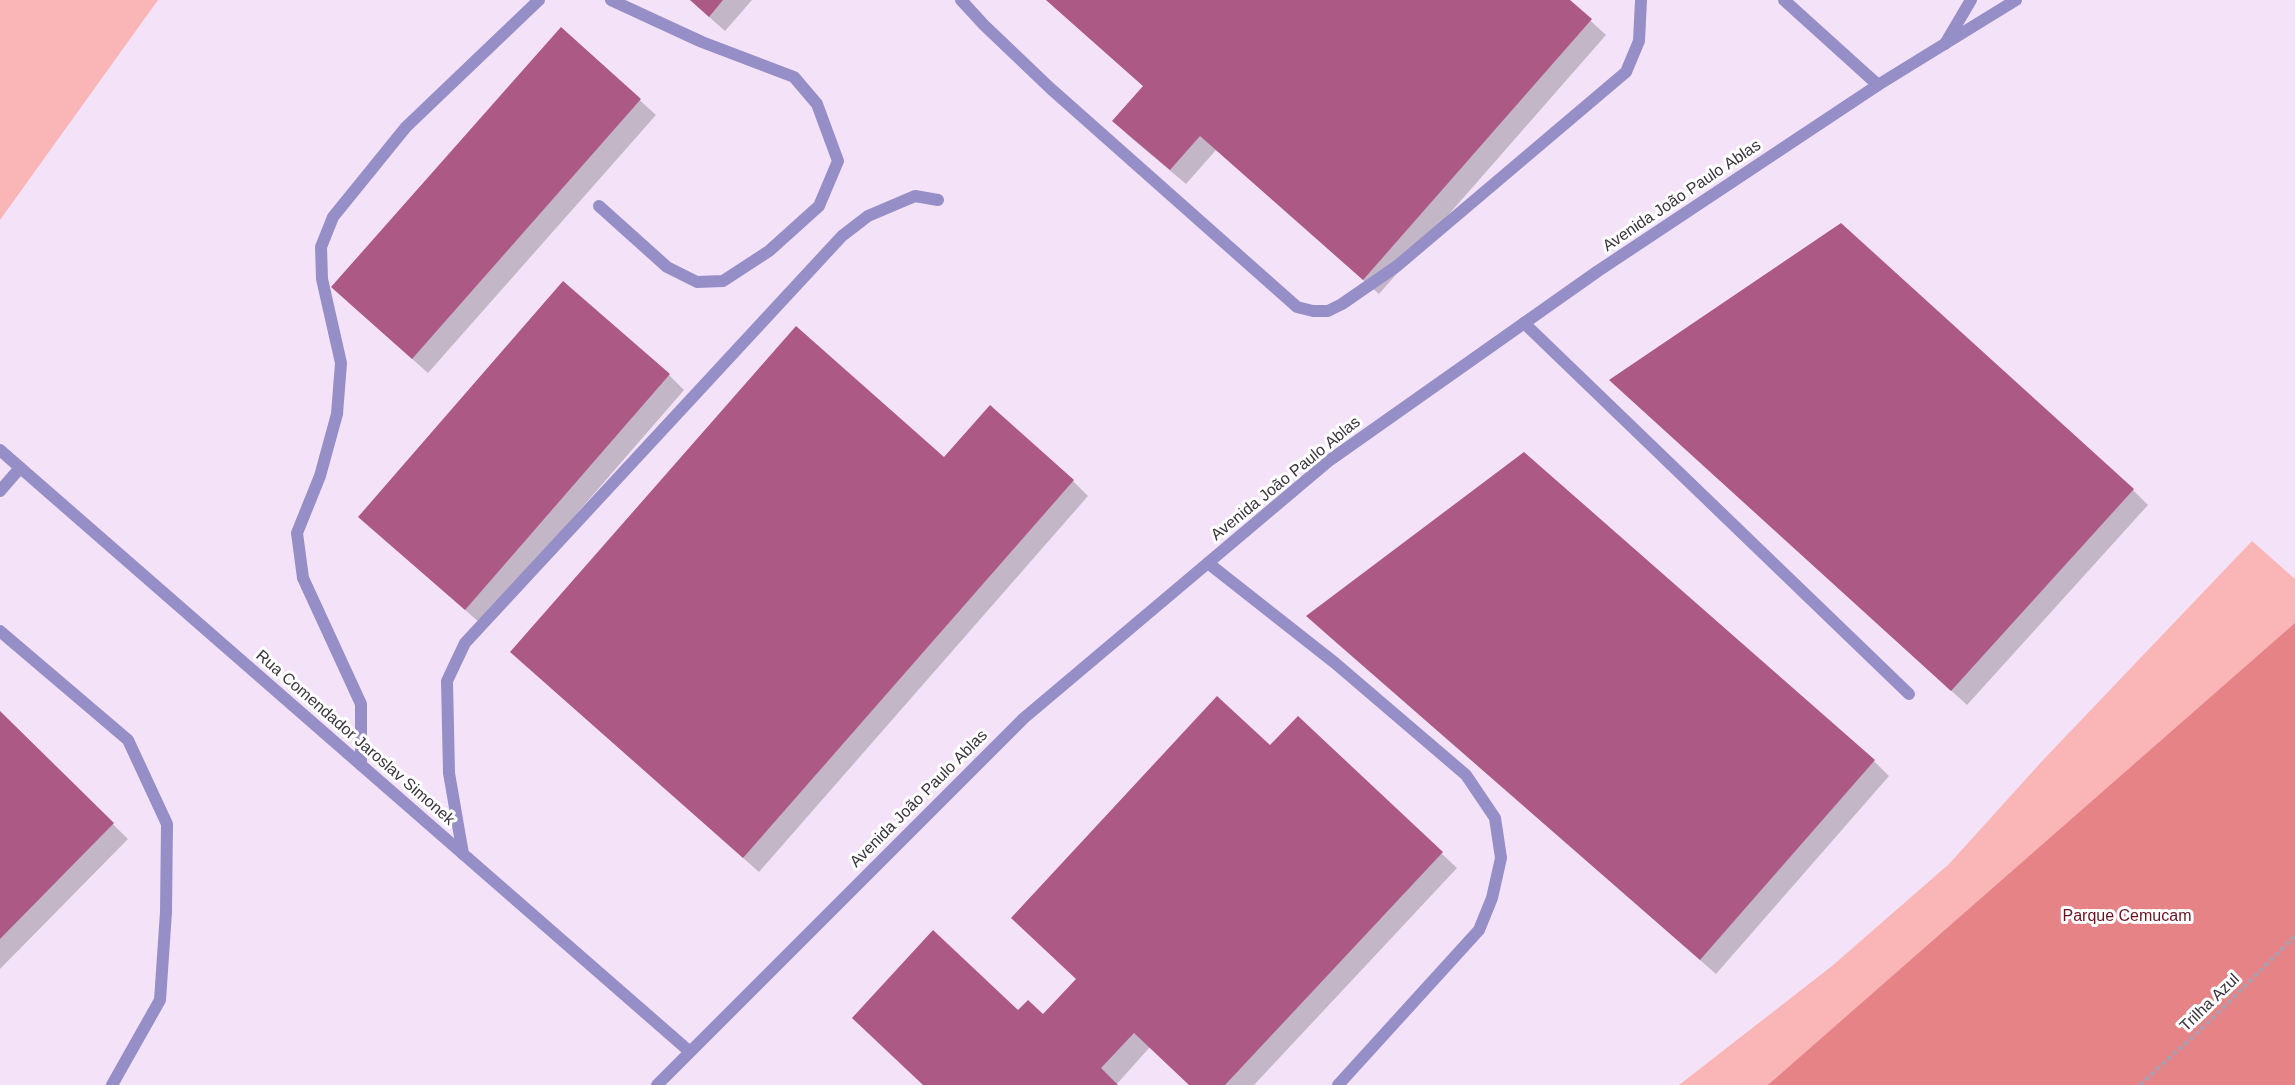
<!DOCTYPE html>
<meta charset="utf-8">
<style>
body{margin:0}
canvas{display:block;background:#f4e3f8}
</style>
<canvas width="2295" height="1085"></canvas>
<script>
const g = document.querySelector('canvas').getContext('2d');
g.lineJoin = 'round';
function fillPath(path, color) { g.fillStyle = color; g.fill(path, 'evenodd'); }
function stroke(path, color, width, dash) { g.strokeStyle = color; g.lineWidth = width; g.lineCap = dash ? 'butt' : 'round'; g.setLineDash(dash || []); g.stroke(path); }
function drawText(font, color, halo, rows, align = 'center') {
  g.font = font + ' Helvetica,sans-serif'; g.lineWidth = 6; g.setLineDash([]); g.textBaseline = 'middle'; g.strokeStyle = halo; g.fillStyle = color; for (const [text, x, y, turn = 0] of rows) {
    g.save(); g.translate(x, y); g.rotate((+turn || 0) * Math.PI / 180); g.textAlign = isNaN(turn) ? turn : align; if (halo) g.strokeText(text, 0, 0); g.fillText(text, 0, 0); g.restore();
  }
}
const green = new Path2D(`
 M0,0h158l-158,220z
 M2252,541l43,38v506h-616l153,-119 117,-102 95,-105z`);
const forest = new Path2D(`
 M2295,623v462h-527z`);
const shadow = new Path2D(`
 M690,0h62l-27,31z
 M1046,0h522l38,35 -227,259 -163,-144 -30,34 -57,-48 -15,-15 30,-34z
 M561,29l95,86 -228,258 -80,-71z
 M669,375l15,15 -203,234 -121,-107z
 M1626,395l507,95 15,15 -181,200z
 M945,459l128,22 15,15 -329,376 -247,-220z
 M1323,631l551,130 15,15 -173,198z
 M0,713l128,126 -128,130z
 M1270,748l171,105 16,15 -203,217h-64l-40,-38 -34,38h-192l95,-73 24,5 35,-37z`);
const building = new Path2D(`
 M690,0h33l-14,17z
 M1046,0h524l22,19 -229,261 -163,-144 -30,34 -58,-49 31,-35z
 M561,27l80,72 -229,260 -81,-72z
 M1841,223l293,266 -183,202 -342,-311z
 M563,281l107,93 -205,236 -107,-93z
 M796,326l148,131 46,-52 84,75 -331,378 -233,-206z
 M1524,452l351,308 -175,200 -394,-344z
 M1217,696l53,49 28,-29 145,136 -218,233h-36l-55,-52 -33,35 17,17h-195l-71,-67 81,-88 85,80 10,-10 15,14 33,-35 -65,-61z
 M0,711l114,112 -114,116z`);
const path = new Path2D(`
 M2140,1085l71,-65 84,-84`);
const service = new Path2D(`
 M961,0l23,25 66,63 247,219 16,4h15l14,-7 55,-38 229,-194 13,-31 2,-41
 M1784,0l94,85
 M1945,44l26,-44
 M599,206l68,61 30,15 26,-1 46,-30 50,-45 19,-45 -21,-57 -23,-27 -92,-35 -91,-42
 M1524,323l385,371
 M0,491l20,-23
 M1208,563l127,100 131,112 29,43 6,40 -9,40 -13,32 -141,155
 M0,631l128,109 39,84 -1,88 -6,88 -48,85
 M361,765v-61l-58,-126 -6,-45 23,-57 17,-62 4,-51 -19,-84 -1,-32 12,-30 73,-90 133,-127
 M463,854l-14,-81 -2,-92 18,-38 377,-407 26,-20 47,-20 23,4`);
const minor = new Path2D(`
 M0,450l689,601`);
const tertiary = new Path2D(`
 M657,1085l367,-367 306,-258 268,-189 280,-186 138,-85`);
const streetNames = [
 ["Avenida João Paulo Ablas",1682,196,-34],
 ["Avenida João Paulo Ablas",1286,479,-39],
 ["Rua Comendador Jaroslav Simonek",355,738,41],
 ["Avenida João Paulo Ablas",919,799,-45],
 ["Trilha Azul",2210,1003,-44]
];
const parkNames = [
 ["Parque Cemucam",2127,917]
];
fillPath(green, '#fab5b6');
fillPath(forest, '#e68387');
fillPath(shadow, '#0003');
fillPath(building, '#ad5986');
stroke(path, '#ab9eae', 4, [4.5, 3]);
stroke(service, '#968fc7', 12);
stroke(minor, '#968fc7', 12);
stroke(tertiary, '#968fc7', 12);
drawText('16px', '#3a343c', '#fff', streetNames);
drawText('16px', '#6b1221', '#fff', parkNames);
</script>
